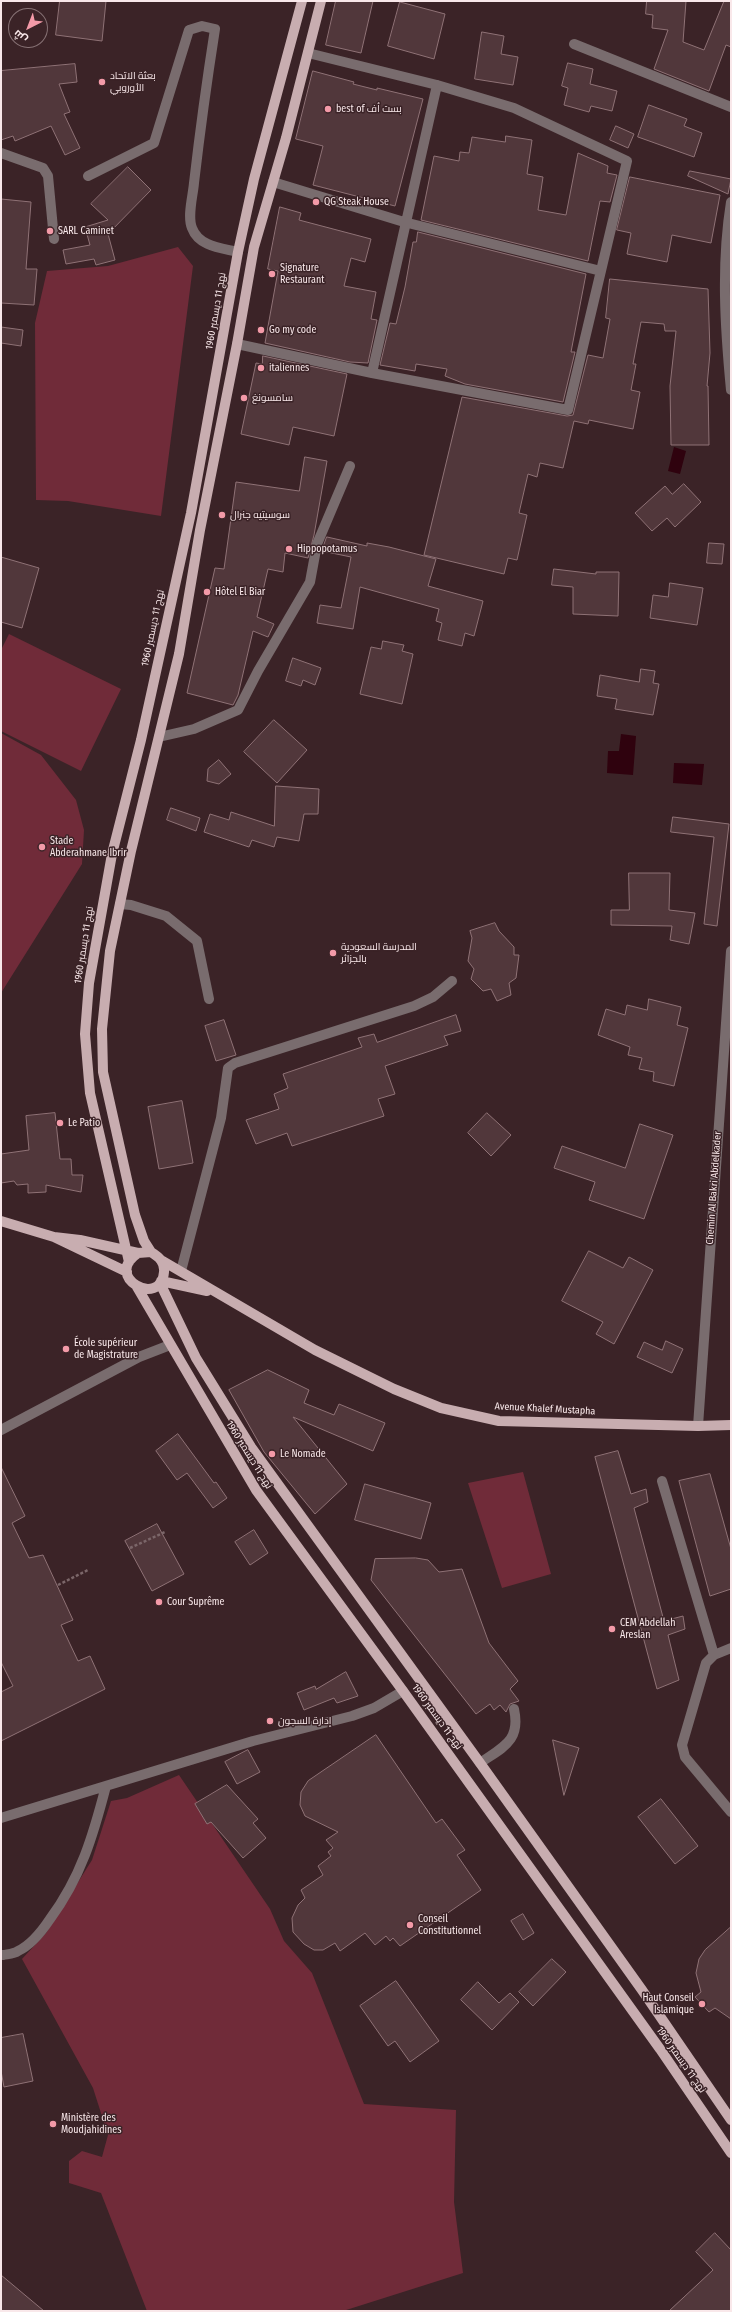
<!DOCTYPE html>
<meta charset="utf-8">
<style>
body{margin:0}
#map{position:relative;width:732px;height:2312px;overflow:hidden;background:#3b2327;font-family:"Fira Sans Condensed",Cairo,sans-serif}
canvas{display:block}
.frame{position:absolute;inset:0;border:2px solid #f9e8ea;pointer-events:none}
.north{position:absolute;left:8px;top:8px;width:40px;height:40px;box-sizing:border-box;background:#3b2327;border:1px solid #877275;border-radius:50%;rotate:222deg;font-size:11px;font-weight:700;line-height:16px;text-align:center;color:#f9e8ea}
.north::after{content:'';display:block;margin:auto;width:14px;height:18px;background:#f39aa8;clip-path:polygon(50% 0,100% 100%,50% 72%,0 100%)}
</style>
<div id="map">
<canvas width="732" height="2312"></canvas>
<div class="frame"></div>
<div class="north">ش</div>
</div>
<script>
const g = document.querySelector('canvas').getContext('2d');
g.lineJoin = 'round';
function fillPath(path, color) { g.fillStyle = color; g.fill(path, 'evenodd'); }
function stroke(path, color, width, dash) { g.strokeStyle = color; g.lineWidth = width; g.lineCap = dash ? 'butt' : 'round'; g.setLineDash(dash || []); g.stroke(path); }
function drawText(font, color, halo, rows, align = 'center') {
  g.font = font + ' "Fira Sans Condensed",Cairo,sans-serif'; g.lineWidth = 3; g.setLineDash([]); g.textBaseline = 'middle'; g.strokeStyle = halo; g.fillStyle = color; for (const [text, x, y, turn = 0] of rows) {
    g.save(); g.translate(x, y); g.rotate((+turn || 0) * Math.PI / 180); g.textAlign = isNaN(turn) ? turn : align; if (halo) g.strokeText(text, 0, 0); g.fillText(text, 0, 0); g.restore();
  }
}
const green = new Path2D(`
 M178,247l15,19 -32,250 -93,-15 -32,-1 -1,-177 12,-52 61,-5z
 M9,634l112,55 -40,82 -80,-40v-81z
 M1,733l40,22 35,45 8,30 -2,34 -81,129z
 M523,1472l28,102 -49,14 -34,-105z
 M179,1775l91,134 14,32 28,32 52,131 92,6 -2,92 9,71 -120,38h-196l-46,-118 -32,-10v-22l13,-10 20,6 6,-22 -15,-47 -71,-129 24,-26 46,-73 19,-59 16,-3z`);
const water = new Path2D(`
 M674,447l12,4 -6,23 -12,-3z
 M621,734l15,2 -3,39 -26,-2 1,-22h11z
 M674,763l30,1 -2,21 -29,-2z`);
const building = new Path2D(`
 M60,1h46l-4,40 -46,-6z
 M336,1h37l-12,52 -35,-8z
 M647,1h39l-3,41 21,8 20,-49h7v46l-5,-2 -17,46 -55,-22 14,-39 -16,-2 1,-13 -7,-1z
 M400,2l45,12 -11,45 -46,-13z
 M482,32l22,4 -3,18 17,3 -5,28 -38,-6z
 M568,63l25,6 -3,15 27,7 -5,20 -21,-5 -2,6 -25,-7 4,-17 -6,-2z
 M75,64l2,18 -18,2 11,28 -6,2 16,34 -15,7 -14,-29 -36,15 -2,-5 -12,4v-69z
 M313,71l41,11 -1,2 24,6v-2l46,11 -28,107 -82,-21 10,-39 -27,-7z
 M649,105l38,14 -3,7 18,7 -8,24 -56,-20z
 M616,126l18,8 -6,14 -18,-8z
 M506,136l26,4 -5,34 16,3 -5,33 28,5 12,-62 30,13 -1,7 10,2 -7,27 -10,-1 -12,60 -167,-41 13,-64 25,5 1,-9 9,1 3,-16 33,5z
 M128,167l23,23 -43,44 7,26 -19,5 -2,-6 -28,5 -3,-14 27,-5 -5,-18 23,-7 -17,-16z
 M690,171l41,8 -3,15 -40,-18z
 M630,177l90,18 -9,48 -39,-8 -5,27 -40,-8 4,-21 -14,-3z
 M1,199l30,3 -5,67h11l-3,36 -33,-2z
 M280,207l21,6 -2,7 72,19 -6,23 -14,-4 -7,28 32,6 -5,27 6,1 -9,43 -18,-1 -85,-19 13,-72 -10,-2z
 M418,232l168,42 -15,78h4l-12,50 -98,-18 -20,-8 2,-7 -31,-5 -1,7 -35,-6 10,-42 6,1 9,-37 8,-45h3z
 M610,279l98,10 2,64 -3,33h1l1,59h-38l-1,-59 6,-55h-11l-1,-7 -23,-2 -8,42h3l-5,26 9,2 -7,37 -44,-9 -1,4 -14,-3 -11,47 -23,-5 -3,14 -9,-3 -9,39 8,2 -10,45 -9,-2 -4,16 -80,-19 38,-158 105,19 6,-1 15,-60 15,3 7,-39 -4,-1z
 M1,327l22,3 -2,16 -20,-3z
 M263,356l84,18 -13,62 -41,-9 -4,18 -48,-11 15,-71 6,1z
 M305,457l22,4 -13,74 -6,23 -23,-5 -2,19 -15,-3 -11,48 17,7 -6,13 -15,-6 -15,64 -5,10 -46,-12 28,-125 9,1 12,-87 63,9z
 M684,484l17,18 -26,25 -8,-9 -15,13 -17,-18 30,-27 7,8z
 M327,537l40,9v-3l22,4 47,12 -8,27 55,15 -9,35 -9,-3 -3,13 -24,-6 4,-17 -6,-2 3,-12 -79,-22 -7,42 -36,-6 3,-18 21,3 10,-51 -29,-6z
 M709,543l15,1 -2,20 -15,-1z
 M1,557l38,11 -17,60 -21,-6z
 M554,569l42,5v-2h23l-1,44 -45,-2v-27l-21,-2z
 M670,583l33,5 -6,37 -47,-7 3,-23 15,2z
 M383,641l21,4 -2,6 11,3 -11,50 -42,-10 11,-47 10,2z
 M293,658l28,10 -6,17 -12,-5 -2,6 -15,-5z
 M641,669l14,2 -2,12 6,1 -6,31 -38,-6 2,-10 -20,-3 3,-21 39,7z
 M274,720l33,30 -30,33 -33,-31z
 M219,760l12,14 -12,10 -12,-3 1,-12z
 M276,786l43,3 -1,25h-14l-5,27 -22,-4 -3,10 -22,-7 -3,7 -45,-15 6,-18 19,6 2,-8 43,14z
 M171,808l29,10 -4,13 -29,-11z
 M673,817l56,7 -12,102 -13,-2 10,-87 -43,-5z
 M629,873h41l-1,37 26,3 -6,31 -19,-4 2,-14 -61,-1v-15h18z
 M495,923l4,8 15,16v8h5l-3,23 -7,5 2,12 -14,6 -6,-12 -8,2 -12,-12 3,-10 -6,-8 4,-23 -2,-7z
 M649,999l32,8 -4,18 11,3 -14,58 -21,-5 1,-9 -15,-3 3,-11 -14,-3 2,-8 -32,-12 8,-26 19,6 2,-10 20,5z
 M456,1015l5,16 -17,5 4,9 -63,21 10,28 -17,5 6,17 -92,30 -5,-13 -31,11 -10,-24 33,-11 -5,-15 14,-6 -5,-14 79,-27 -4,-9 16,-4 3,8z
 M224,1020l12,35 -20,6 -11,-35z
 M182,1101l11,62 -34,6 -11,-62z
 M55,1113l5,46h11l1,16h11l-2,17 -35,-7v7l-18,1v-9l-11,1 -3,-4 -13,2v-29l28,-4 -3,-34z
 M487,1113l24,22 -20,21 -23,-23z
 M640,1124l33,11 -29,84 -55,-19 6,-18 -41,-14 8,-22 63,22z
 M589,1251l34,17 6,-11 24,13 -39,74 -18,-10 7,-12 -41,-21z
 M666,1341l17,8 -11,24 -35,-16 7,-15 18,8z
 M268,1370l41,20 -5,13 30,12 5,-11 46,19 -12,28 -80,-34 54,67 -32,30 -51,-62 -35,-62z
 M178,1434l36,49 2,-1 11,16 -14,10 -26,-35 -10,7 -21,-29z
 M618,1451l13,43 15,-5 2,13 -14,6 30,113 19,-5 2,13 -17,6 11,45 -22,9 -62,-232z
 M1,1467l24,49 -13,7 17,35 14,-3 30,65 -12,5 17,36 12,-5 15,33 -104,52v-49l12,-6 -12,-24z
 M710,1474l21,75v40l-21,7 -31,-115z
 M365,1484l66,19 -10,36 -66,-19z
 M157,1524l27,50 -32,17 -27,-50z
 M254,1530l14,23 -18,12 -15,-23z
 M416,1558l12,2 11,12 23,-3 27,74 29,38 -8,8 9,12 -9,3 -4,8 -6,-7 -6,5 -4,-6 -14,10 -105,-134 4,-21z
 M346,1672l12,24 -21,7 -3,-5 -30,12 -7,-17 18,-7 1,3z
 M376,1735l60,88 6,-4 23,31 -8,5 24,35 -81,56 -7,-8 -3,3 -4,-5 -11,9 -10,-12 -25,18 -5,-8 -12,7h-9l-10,-6 -11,-12 -1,-14 6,-13 7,-7 -4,-8 22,-15 -5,-9 13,-10 -3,-4 5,-4 -7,-8 12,-8 -33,-16 -5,-11 1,-13 7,-11z
 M553,1740l26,8 -15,47z
 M248,1750l12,22 -23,12 -12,-22z
 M227,1785l31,34 -5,4 13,15 -23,20 -32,-36 -4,2 -12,-20z
 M661,1799l37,47 -23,18 -37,-47z
 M523,1914l11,19 -11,7 -12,-19z
 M731,1927v92l-16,-11 -6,4 -14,-15 6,-5 -5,-19 3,-14 6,-9z
 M552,1959l14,13 -33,34 -14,-14z
 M396,1981l43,60 -29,21 -15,-21 -7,5 -28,-40z
 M478,1982l21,21 11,-10 9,9 -27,28 -31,-30z
 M23,2034l10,47 -29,6 -3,-16v-33z
 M715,2233l16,17v61h-62l44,-41 -17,-18z
 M1,2275l43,36h-43z`);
const path = new Path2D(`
 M130,1548l35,-16
 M58,1585l30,-15`);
const minor = new Path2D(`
 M574,44l157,63
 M1,153l42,15 5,8 6,63
 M88,176l66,-33 35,-113 13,-4 13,3c-8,51 -15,102 -21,154 -1,13 -7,33 -2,45 7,19 30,20 46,24
 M273,182l131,40 197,49
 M731,202c-10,63 -6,125 0,188
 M237,344l135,29 196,37 59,-249 -113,-53 -77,-23 -129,-32
 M372,373l65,-288
 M159,737l35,-8 44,-19 20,-39 52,-89 7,-38 33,-78
 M120,904l11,1 35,11 31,25 12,58
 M181,1271l40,-153 7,-50 7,-5 179,-57 19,-9 19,-16
 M698,1426l33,-475
 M1,1430l138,-73 31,-12
 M662,1481l52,174
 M731,1648l-17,7 -8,8 -24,82 3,12 46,55
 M480,1763c23,-16 41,-22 34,-54
 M1,1818l252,-77 99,-25 22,-8 29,-17
 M3,1955c5,-1 11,-1 15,-4 13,-6 24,-20 32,-32 31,-42 43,-83 56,-133`);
const major = new Path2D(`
 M1,1221l53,16 73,35
 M54,1237l26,3 58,13 13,-1c8,5 14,10 13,20 -3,37 -62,5 -26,-19
 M151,1252l-7,-11 -9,-26 -32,-143 -1,-43 8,-78 21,-100 48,-197 21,-124 37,-186 17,-97 32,-109 35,-137
 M161,1260l154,90 79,39 47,19 58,13 199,5 33,-1
 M129,1262l-39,-169 -5,-59 4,-51 23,-129 29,-114 50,-227 47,-261 16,-73 48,-178
 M161,1281l46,10
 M160,1283l36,75 55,89 229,316 162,227 89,130
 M137,1287l119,203 147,201 257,358 71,104`);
const markers = [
 [102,82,4,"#f39aa8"],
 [328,109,4,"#f39aa8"],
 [316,202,4,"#f39aa8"],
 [50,231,4,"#f39aa8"],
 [272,274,4,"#f39aa8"],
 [261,330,4,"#f39aa8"],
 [261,368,4,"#f39aa8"],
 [244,398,4,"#f39aa8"],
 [222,515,4,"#f39aa8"],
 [289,549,4,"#f39aa8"],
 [207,592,4,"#f39aa8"],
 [42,847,4,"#f39aa8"],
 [333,953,4,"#f39aa8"],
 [60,1123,4,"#f39aa8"],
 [66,1349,4,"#f39aa8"],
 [272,1454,4,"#f39aa8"],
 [159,1602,4,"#f39aa8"],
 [612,1629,4,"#f39aa8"],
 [270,1721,4,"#f39aa8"],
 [410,1925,4,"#f39aa8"],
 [702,2004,4,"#f39aa8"],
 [53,2124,4,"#f39aa8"]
];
const poiNames = [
 ["بعثة الاتحاد",110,76],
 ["الأوروبي",110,88],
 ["best of بست أف",336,109],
 ["QG Steak House",324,202],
 ["SARL Caminet",58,231],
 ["Signature",280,268],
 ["Restaurant",280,280],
 ["Go my code",269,330],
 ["italiennes",269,368],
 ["سامسونغ",252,398],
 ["سوسيتيه جنرال",230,515],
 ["Hippopotamus",297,549],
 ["Hôtel El Biar",215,592],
 ["Stade",50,841],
 ["Abderahmane Ibrir",50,853],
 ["المدرسة السعودية",341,947],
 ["بالجزائر",341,959],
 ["Le Patio",68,1123],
 ["École supérieur",74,1343],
 ["de Magistrature",74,1355],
 ["Le Nomade",280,1454],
 ["Cour Suprême",167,1602],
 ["CEM Abdellah",620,1623],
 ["Areslan",620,1635],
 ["إدارة السجون",278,1721],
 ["Conseil",418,1919],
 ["Constitutionnel",418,1931],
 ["Haut Conseil",694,1998,"right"],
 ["Islamique",694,2010,"right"],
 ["Ministère des",61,2118],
 ["Moudjahidines",61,2130]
];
const streetNames = [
 ["نهج 11 ديسمبر 1960",216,311,-80],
 ["نهج 11 ديسمبر 1960",153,628,-78],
 ["نهج 11 ديسمبر 1960",84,945,-81],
 ["Chemin Al Bakri Abdelkader",714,1188,-86],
 ["Avenue Khalef Mustapha",545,1409,3],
 ["نهج 11 ديسمبر 1960",249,1455,58],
 ["نهج 11 ديسمبر 1960",437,1717,54],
 ["نهج 11 ديسمبر 1960",681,2060,55]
];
fillPath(green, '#702b39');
fillPath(water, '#2f020e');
fillPath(building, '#51373b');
stroke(building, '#8f7276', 1);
stroke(path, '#7b6669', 2.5, [3, 2]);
stroke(minor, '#796c6e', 10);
stroke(major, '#c8adb0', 10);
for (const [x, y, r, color] of markers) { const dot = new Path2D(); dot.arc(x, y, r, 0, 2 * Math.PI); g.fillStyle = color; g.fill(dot); stroke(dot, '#3b2327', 1.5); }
drawText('10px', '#f9e8ea', '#3b2327', poiNames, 'left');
drawText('10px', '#f9e8ea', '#3b2327', streetNames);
</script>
